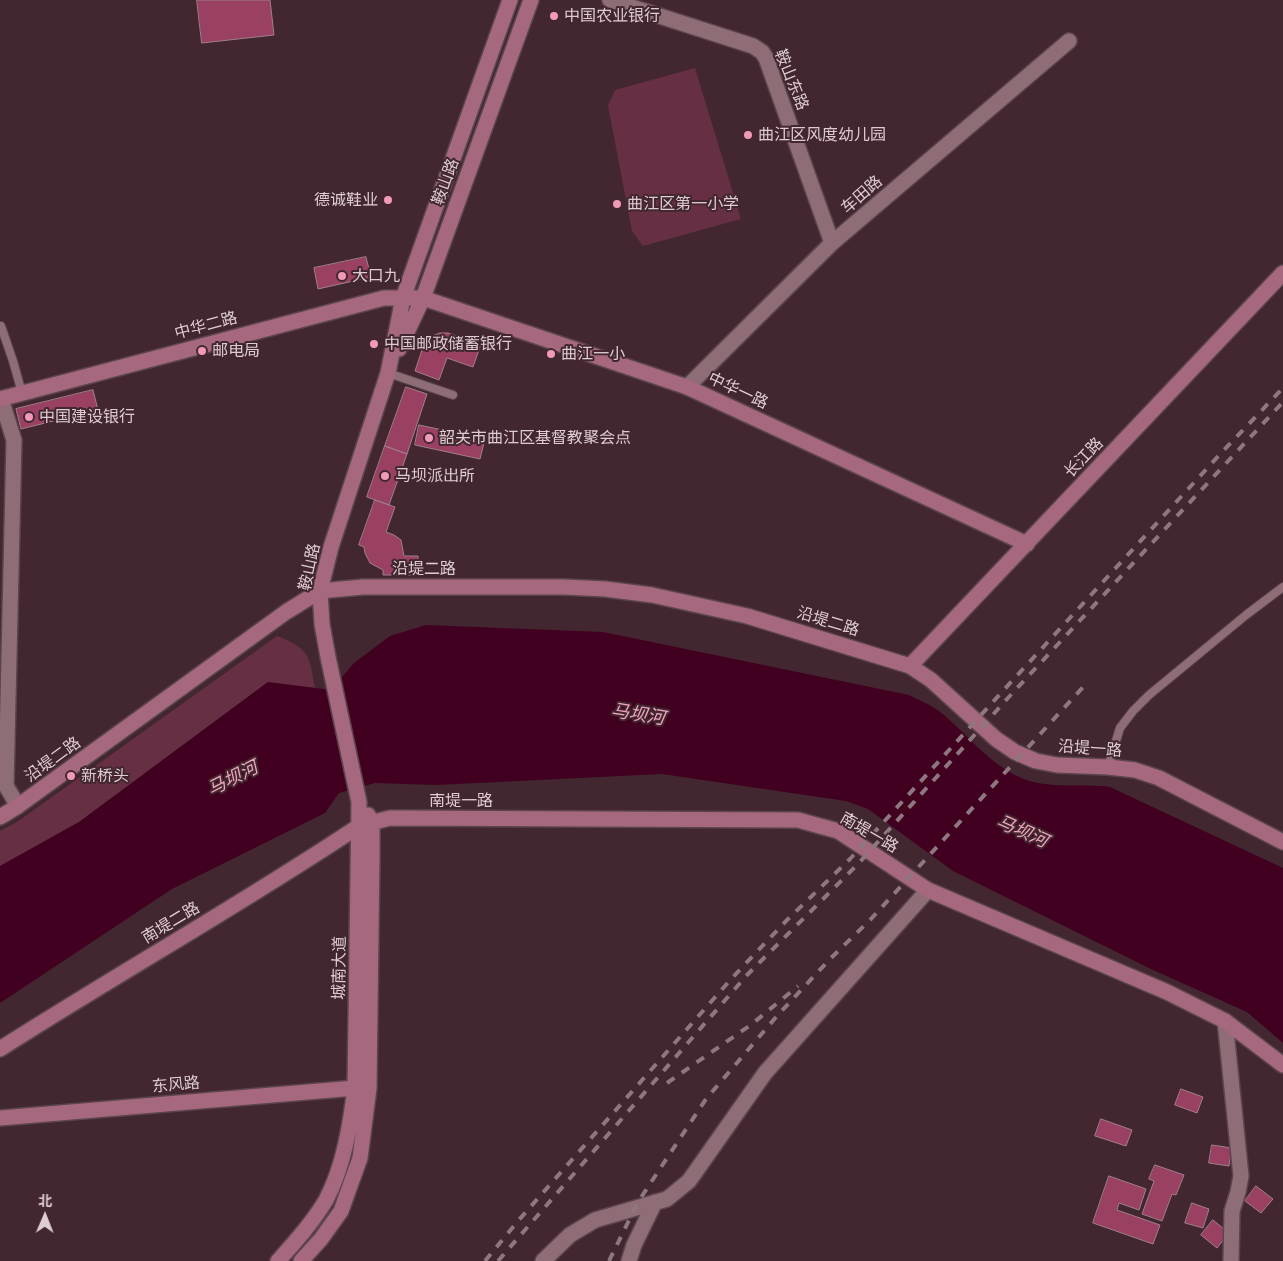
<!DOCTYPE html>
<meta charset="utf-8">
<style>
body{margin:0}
#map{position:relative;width:1283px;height:1261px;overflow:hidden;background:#422730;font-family:"PT Sans","Noto Sans SC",sans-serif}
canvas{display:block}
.north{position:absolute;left:20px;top:1191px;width:50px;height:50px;-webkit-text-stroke:4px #422730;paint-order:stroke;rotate:1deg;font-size:14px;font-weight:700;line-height:20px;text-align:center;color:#dfccd1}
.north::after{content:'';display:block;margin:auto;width:18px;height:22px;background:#dfccd1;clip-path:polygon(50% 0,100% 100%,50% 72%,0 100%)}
</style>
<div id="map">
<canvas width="1283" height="1261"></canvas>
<div class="north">北</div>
</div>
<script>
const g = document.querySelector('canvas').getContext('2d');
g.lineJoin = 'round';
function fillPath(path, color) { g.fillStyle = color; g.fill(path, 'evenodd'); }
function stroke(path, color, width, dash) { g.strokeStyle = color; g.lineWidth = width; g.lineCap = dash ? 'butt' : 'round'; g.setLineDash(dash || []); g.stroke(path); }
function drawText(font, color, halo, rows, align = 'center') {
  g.font = font + ' "PT Sans","Noto Sans SC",sans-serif'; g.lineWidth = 4; g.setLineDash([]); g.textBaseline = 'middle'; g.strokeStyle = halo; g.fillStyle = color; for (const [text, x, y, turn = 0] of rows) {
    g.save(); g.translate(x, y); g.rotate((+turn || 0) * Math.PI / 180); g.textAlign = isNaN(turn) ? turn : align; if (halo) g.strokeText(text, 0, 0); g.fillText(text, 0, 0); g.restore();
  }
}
const green = new Path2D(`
 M695,68l46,151 -98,27 -11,-15 -24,-125 7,-16z
 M277,636c33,13 32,19 38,52l-47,-6 -189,140 -79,44v-35l17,-9z`);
const water = new Path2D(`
 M426,625l177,7 306,63c10,5 22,10 30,16 29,23 45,49 80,66 28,13 62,6 91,10l173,81v175l-36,-31 -94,-42 -200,-99 -85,-62 -22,-8 -184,-27 -226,11 -61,-2 -36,10 -14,20 -153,76 -172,114v-137l79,-44 189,-140 63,8 23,-27 36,-27z`);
const building = new Path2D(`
 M197,0h73l4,35 -72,8z
 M366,257l5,20 -53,12 -4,-21z
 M440,333h8l33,11 -8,23 -26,-9 -8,22 -24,-9 9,-27 4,-6z
 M406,387l21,7 -20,60 -22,-8z
 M93,390l5,20 -77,19 -5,-20z
 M419,425l66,14 -5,20 -65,-14z
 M385,446l22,8 -18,51 -22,-8z
 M375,500l20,7 -9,25 8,3 7,5 3,16h14v19h-35v-5l-13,-7 -5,-10 -1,-6 -5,-2z
 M1181,1089l22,8 -6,16 -22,-8z
 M1101,1119l31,11 -6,16 -31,-10z
 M1212,1145l20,3 -3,18 -20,-3z
 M1155,1165l29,10 -8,20 -4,-1 -10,27 -20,-7 12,-33 -5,-2z
 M1109,1176l37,13 -7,21 -20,-7 -2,7 43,15 -7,19 -60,-21z
 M1256,1186l17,13 -12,14 -16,-12z
 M1192,1203l17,6 -6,19 -18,-5z
 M1213,1220l16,13 -12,15 -16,-13z`);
const lane = new Path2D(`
 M0,327l1,-1 12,35 9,32
 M388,373l65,22
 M1108,767l12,-39 13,-17 16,-16 97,-80 37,-28`);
const street = new Path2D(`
 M610,0l143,46 9,6 4,6 66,185
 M687,387l145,-144 237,-202
 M1,399l13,41 -8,346 12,20
 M1225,1021l16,155 -3,16 -6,19 -1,50
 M543,1261l27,-26 25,-15 72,-21 22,-18 76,-108 163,-183
 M629,1261l5,-16 21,-43`);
const secondary = new Path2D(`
 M399,349l24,-51 108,-298
 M0,399l384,-101h39l264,89 340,157
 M910,666l373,-393
 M0,817l18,-11 268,-194 34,-21 43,-4h201l41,2 47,6 95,21 163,50 21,14 65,59 19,13 21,9 21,4 51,2 27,3 24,8 124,64
 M0,1049c119,-76 242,-145 359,-223l31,-8 408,2 40,11 90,59 239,102 58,29 58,44
 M0,1118l355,-30
 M278,1261c17,-19 35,-39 48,-61 18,-34 24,-74 29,-112l4,-286 -31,-145 -6,-33 -2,-33 11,-44 57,-174 15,-75 107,-298
 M301,1261l20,-22 20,-28 19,-53 9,-70 3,-232v-34l-4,-7`);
const rail = new Path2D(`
 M667,1083l85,-59 46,-38
 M485,1261l33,-40 214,-243 54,-57 64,-62 151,-166 222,-242 60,-63
 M498,1261l249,-286 111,-111 149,-165 276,-297
 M609,1261l29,-59 68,-103 71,-83 53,-57 41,-40 214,-234`);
const markers = [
 [554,16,5,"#f09ab7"],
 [748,135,5,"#f09ab7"],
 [388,200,5,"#f09ab7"],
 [617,204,5,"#f09ab7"],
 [342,276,5,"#f09ab7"],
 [374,344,5,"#f09ab7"],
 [202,351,5,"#f09ab7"],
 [551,354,5,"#f09ab7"],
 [29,417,5,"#f09ab7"],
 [429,438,5,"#f09ab7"],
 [385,476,5,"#f09ab7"],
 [71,776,5,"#f09ab7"]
];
const poiNames = [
 ["中国农业银行",564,16],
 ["曲江区风度幼儿园",758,135],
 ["德诚鞋业",378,200,"right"],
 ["曲江区第一小学",627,204],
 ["大口九",352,276],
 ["中国邮政储蓄银行",384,344],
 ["邮电局",212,351],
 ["曲江一小",561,354],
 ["中国建设银行",39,417],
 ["韶关市曲江区基督教聚会点",439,438],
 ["马坝派出所",395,476],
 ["新桥头",81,776]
];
const streetNames = [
 ["鞍山东路",791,80,68],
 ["鞍山路",446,182,-70],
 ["车田路",862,195,-41],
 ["中华二路",206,326,-15],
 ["中华一路",738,391,25],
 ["长江路",1084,458,-46],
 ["鞍山路",310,567,-78],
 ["沿堤二路",424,569],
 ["沿堤二路",828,622,17],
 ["沿堤一路",1090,749,4],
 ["沿堤二路",53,760,-36],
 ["南堤一路",461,801],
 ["南堤一路",869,833,30],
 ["南堤二路",171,923,-31],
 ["城南大道",340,968,-89],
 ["东风路",176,1085,-5]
];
const waterNames = [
 ["马坝河",638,715,9],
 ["马坝河",233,779,-27],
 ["马坝河",1022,832,24]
];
fillPath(green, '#672f44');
fillPath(water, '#420020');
fillPath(building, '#9a4063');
stroke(building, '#a07f89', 1);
stroke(lane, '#5b444c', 10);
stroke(street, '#5b444c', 18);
stroke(secondary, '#5b444c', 18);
stroke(lane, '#8e6d77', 8);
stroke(street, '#8e6d77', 15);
stroke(secondary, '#a5687e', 15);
stroke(rail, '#8e777e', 4, [9, 9]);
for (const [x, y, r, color] of markers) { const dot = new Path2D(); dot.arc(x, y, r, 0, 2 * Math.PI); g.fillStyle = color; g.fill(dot); stroke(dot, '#422730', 2); }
drawText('16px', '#dfccd1', '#422730', poiNames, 'left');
drawText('16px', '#dfccd1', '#422730', streetNames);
drawText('italic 18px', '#f1a6be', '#422730', waterNames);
</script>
